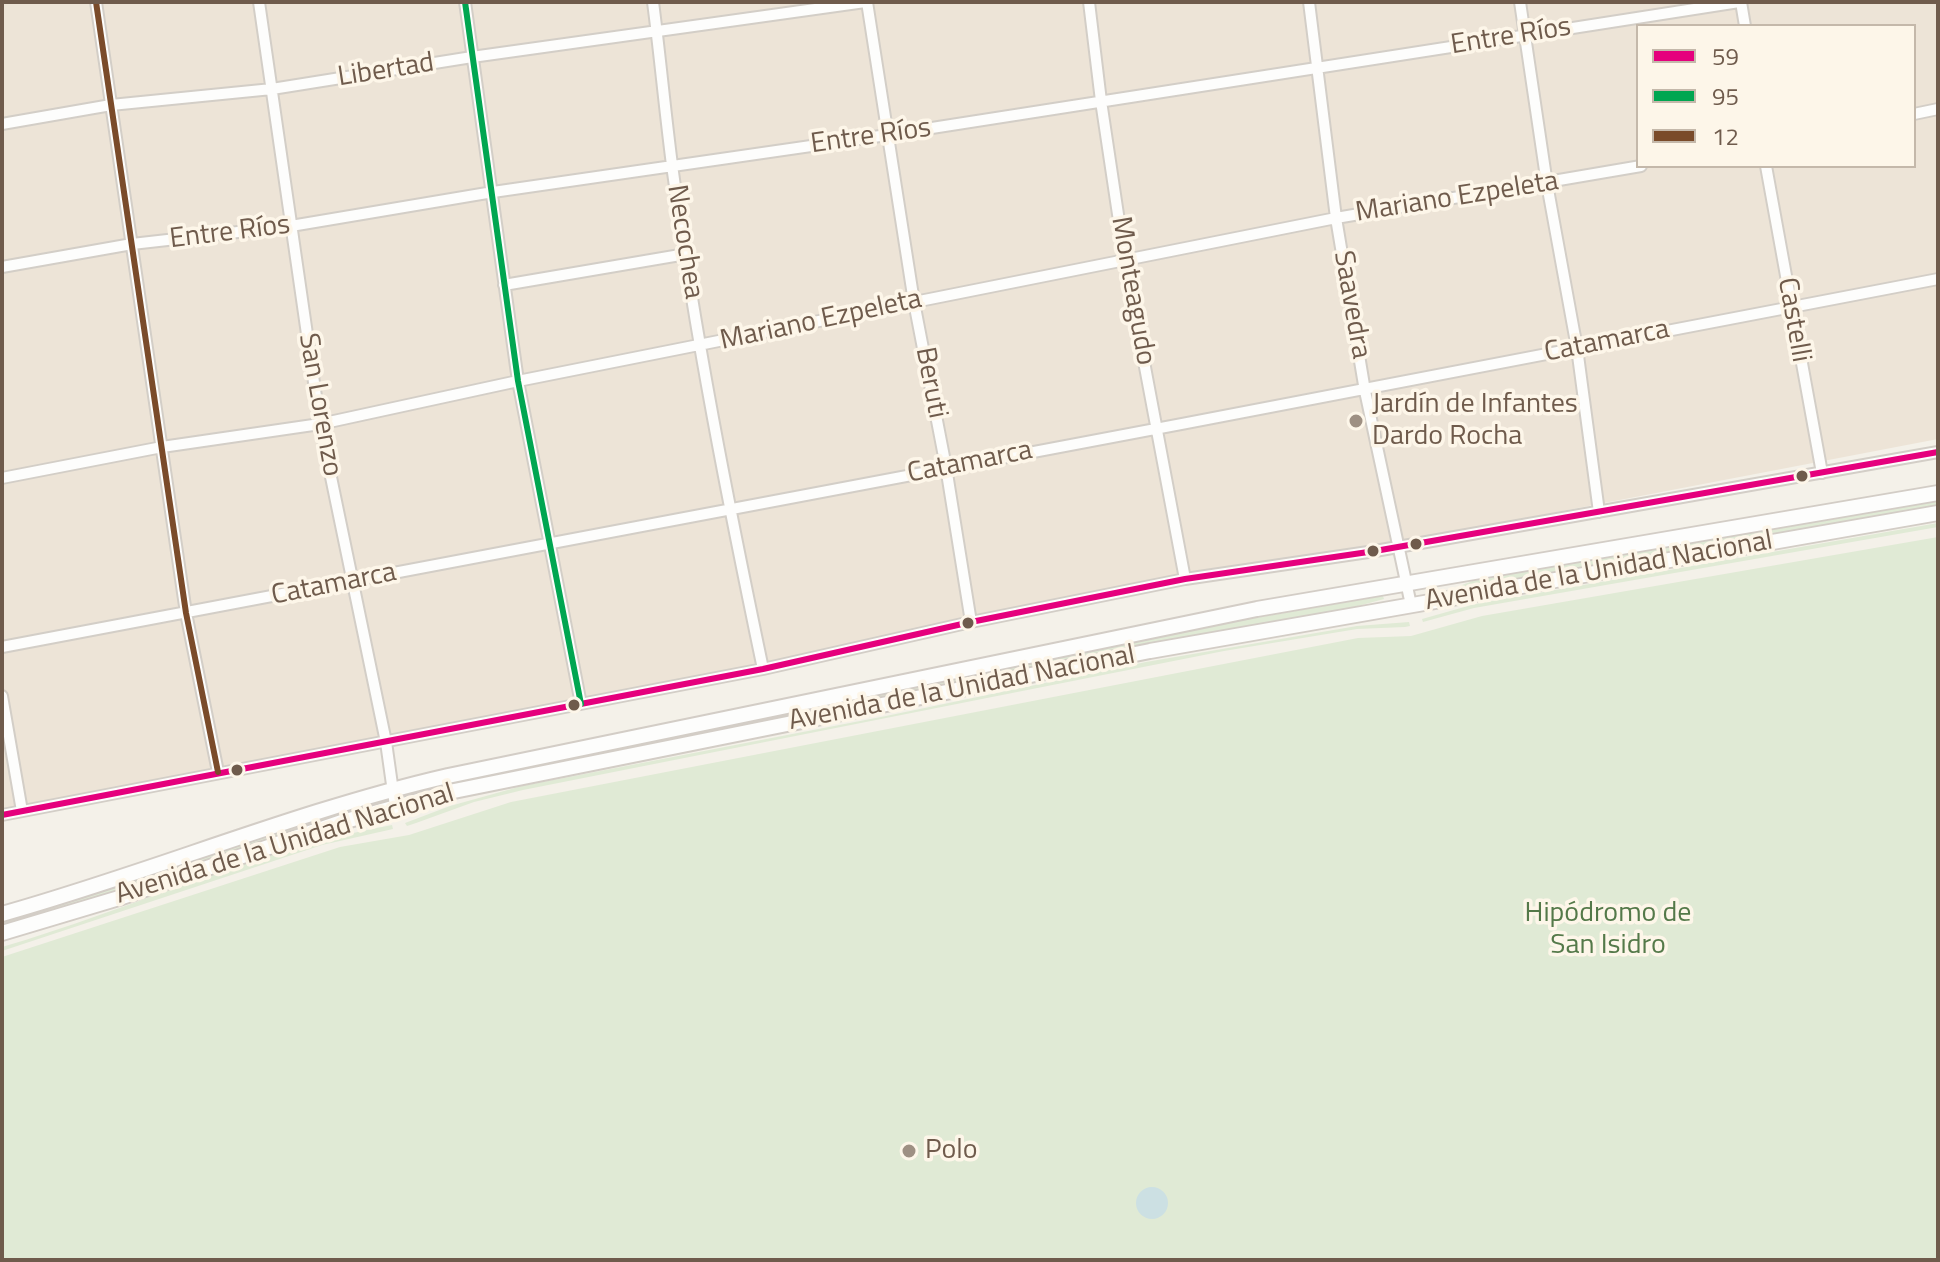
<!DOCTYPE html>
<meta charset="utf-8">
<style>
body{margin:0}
#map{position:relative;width:1940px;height:1262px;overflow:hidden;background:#f4f1e9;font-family:"Titillium Web",sans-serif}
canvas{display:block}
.frame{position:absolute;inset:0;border:4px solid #6f5b4c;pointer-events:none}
.legend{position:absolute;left:1636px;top:24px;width:280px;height:144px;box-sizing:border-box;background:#fdf6e9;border:2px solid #c4b8aa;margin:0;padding:10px 14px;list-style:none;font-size:24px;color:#6f5b4c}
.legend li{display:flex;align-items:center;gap:16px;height:40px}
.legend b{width:40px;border:2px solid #c4b8aa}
</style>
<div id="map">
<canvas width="1940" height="1262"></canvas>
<div class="frame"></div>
<ul class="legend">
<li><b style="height:10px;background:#e5007d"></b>59</li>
<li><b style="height:10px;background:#00a651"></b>95</li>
<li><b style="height:10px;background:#7a4b2a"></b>12</li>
</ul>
</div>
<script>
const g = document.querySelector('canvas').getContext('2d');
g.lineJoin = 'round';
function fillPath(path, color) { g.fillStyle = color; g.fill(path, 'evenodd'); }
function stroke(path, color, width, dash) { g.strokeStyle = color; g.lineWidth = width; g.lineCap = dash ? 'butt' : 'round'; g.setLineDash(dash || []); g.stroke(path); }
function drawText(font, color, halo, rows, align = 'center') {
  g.font = font + ' "Titillium Web",sans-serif'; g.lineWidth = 7; g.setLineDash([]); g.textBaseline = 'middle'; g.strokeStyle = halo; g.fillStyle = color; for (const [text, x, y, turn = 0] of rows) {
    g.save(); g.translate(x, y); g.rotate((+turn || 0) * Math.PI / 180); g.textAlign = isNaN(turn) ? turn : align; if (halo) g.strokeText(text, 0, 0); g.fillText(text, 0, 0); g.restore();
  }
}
const residential = new Path2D(`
 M2,2h1936v437l-1936,371zM1638,26h276v140h-276z`);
const green = new Path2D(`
 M1938,499v9l-493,84 32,-13z
 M1938,523v4l-464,81 -51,14 -1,-3 53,-15z
 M1938,537v723h-1936v-303l338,-110 69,-12 102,-33 847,-164 53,-2 71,-20z
 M1383,596l1,3 -37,10 -279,52 -651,132 33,-14 700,-143z
 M1409,622l1,4 -5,1 -48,2 -133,22 -701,139 -49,12 -58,21 -9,3 -2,-3 45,-17 72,-20 364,-70 260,-54 211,-36z
 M368,803l-4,5 -171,60 -191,60v-8l278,-93z
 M392,825l1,4 -71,16 -320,106v-4c130,-38 256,-98 390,-122z`);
const water = new Path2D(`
 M1136 1203a16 16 0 1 1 32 0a16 16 0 1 1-32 0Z`);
const minor = new Path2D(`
 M96,2l90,611 32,159
 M259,2l61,422 66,318 9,64
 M465,2l53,379 63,323
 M653,2c7,54 12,109 19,163 23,170 56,337 91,504
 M867,2l47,300 32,165 25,155
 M1089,2l12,99 24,160 60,318
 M1309,2l27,216 29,173 46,214
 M1520,2l27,182 30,164 22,164
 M1741,2l4,24
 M1914,114l24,-5
 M2,124l109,-19 161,-16 200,-32 393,-55
 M1766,166l56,307
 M2,267l130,-23 159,-18 202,-34 394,-57 852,-133
 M504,285l182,-31
 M2,478l160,-31 158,-23 198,-43 818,-163 305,-52
 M2,647c646,-122 1291,-243 1936,-368
 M2,696l20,115
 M2,815l761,-146 208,-47 214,-43 190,-28 563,-99`);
const secondary = new Path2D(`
 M2,914c150,-42 294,-103 446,-138l809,-167 681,-116
 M2,933l117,-35 223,-76 112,-31 696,-140 788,-138`);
const bus1 = new Path2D(`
 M2,815l761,-146 208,-47 214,-43 190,-28 563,-99`);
const bus2 = new Path2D(`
 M465,2l53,379 63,323`);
const bus3 = new Path2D(`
 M96,2l90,611 32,159`);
const markers = [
 [1356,421,8,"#9e9083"],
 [1802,476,7,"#6f5b4c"],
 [1416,544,7,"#6f5b4c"],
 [1373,551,7,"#6f5b4c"],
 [968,623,7,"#6f5b4c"],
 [574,705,7,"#6f5b4c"],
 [237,770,7,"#6f5b4c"],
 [909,1151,8,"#9e9083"]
];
const streetNames = [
 ["Entre Ríos",1511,37,-9],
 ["Libertad",386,71,-9],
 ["Entre Ríos",871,137,-8],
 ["Mariano Ezpeleta",1457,198,-9],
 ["Entre Ríos",230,233,-7],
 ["Necochea",684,242,81],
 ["Monteagudo",1132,291,80],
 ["Saavedra",1351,305,80],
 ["Castelli",1793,320,80],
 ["Mariano Ezpeleta",821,321,-12],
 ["Catamarca",1607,342,-11],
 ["Beruti",930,383,79],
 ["San Lorenzo",319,405,80],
 ["Catamarca",970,463,-11],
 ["Avenida de la Unidad Nacional",1599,572,-10],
 ["Catamarca",334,585,-11],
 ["Avenida de la Unidad Nacional",962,689,-11],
 ["Avenida de la Unidad Nacional",285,845,-17]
];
const poiNames = [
 ["Jardín de Infantes",1372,405],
 ["Dardo Rocha",1372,437],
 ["Polo",925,1151]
];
const parkNames = [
 ["Hipódromo de",1608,914],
 ["San Isidro",1608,946]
];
fillPath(residential, '#ede4d7');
fillPath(green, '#e0ead5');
fillPath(water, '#cce0e3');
stroke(minor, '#d3cec7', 14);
stroke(secondary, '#d3cdc6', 18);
stroke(minor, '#fdfdfc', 10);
stroke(secondary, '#fdfdfc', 14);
stroke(bus1, '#e5007d', 6);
stroke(bus2, '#00a651', 6);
stroke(bus3, '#7a4b2a', 6);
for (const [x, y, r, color] of markers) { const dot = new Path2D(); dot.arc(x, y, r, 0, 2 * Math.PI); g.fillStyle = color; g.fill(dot); stroke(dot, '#fdf6e9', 3); }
drawText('28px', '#6f5b4c', '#fdf6e9', streetNames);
drawText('28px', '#6f5b4c', '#fdf6e9', poiNames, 'left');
drawText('28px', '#547949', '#fdf6e9', parkNames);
</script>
